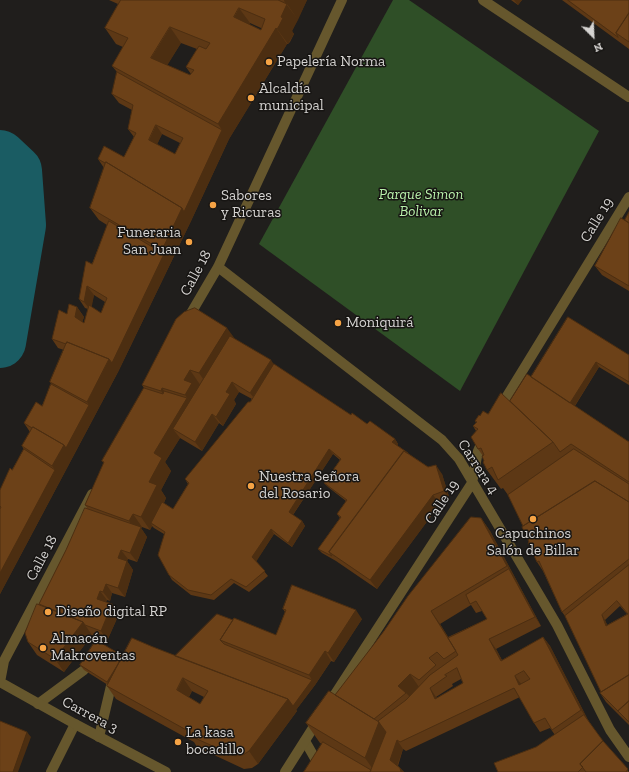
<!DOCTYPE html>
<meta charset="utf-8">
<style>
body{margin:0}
#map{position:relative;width:629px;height:772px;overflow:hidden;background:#201e1c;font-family:"Zilla Slab",serif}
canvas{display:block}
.north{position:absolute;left:573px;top:16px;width:40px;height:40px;-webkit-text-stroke:3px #171513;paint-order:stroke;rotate:156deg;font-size:11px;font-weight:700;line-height:16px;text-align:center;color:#d5d3d1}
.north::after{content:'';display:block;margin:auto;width:14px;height:18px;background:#d5d3d1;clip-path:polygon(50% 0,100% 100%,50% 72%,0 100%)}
</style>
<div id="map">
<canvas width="629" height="772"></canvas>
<div class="north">N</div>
</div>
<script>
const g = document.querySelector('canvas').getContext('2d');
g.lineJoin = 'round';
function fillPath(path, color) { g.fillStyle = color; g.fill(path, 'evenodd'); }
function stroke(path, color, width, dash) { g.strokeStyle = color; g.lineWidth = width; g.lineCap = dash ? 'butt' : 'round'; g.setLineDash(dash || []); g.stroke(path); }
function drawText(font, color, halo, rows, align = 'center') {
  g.font = font + ' "Zilla Slab",serif'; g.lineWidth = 3; g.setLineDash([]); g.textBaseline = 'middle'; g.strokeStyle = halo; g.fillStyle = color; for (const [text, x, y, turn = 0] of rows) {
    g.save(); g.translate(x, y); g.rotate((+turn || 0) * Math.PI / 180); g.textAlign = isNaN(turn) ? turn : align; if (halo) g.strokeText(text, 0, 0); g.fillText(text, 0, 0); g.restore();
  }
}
const green = new Path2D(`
 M393,0h16l190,131 -139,260 -201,-147z`);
const river = new Path2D(`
 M0,156l16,15 4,54 -20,117`);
const lane = new Path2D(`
 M38,704l46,-34
 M99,737l12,-51
 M305,741l12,21
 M51,772l24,-48`);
const street = new Path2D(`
 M483,0l146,97
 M218,267l224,173 17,19 98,166 53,105 19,27
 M187,320l31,-53 124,-267
 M499,409l130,-212
 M0,682l4,-21 88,-167
 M0,682l75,42 91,48
 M328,705l144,-222 6,-32 6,-14
 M285,772l33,-52`);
const wall = new Path2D(`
 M109,0h198l-15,31 2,3 -4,8 -2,2h-1l-58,95 -38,82 -73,151 -118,222v-104l24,-40 -2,-4 8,-14 -6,-9 18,-17 10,-21 -2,-3 14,-32 -6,-2 -6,-9 15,-25 10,-7 7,10 -2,5 2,1 4,-14 -3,-1 -6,-9 28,-74 -8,-5 -9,-12 14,-40 -6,-9 26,-2 10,-20 -6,-8 4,-19 -13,-7 -7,-9 5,-22 -5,-6 11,-19 -7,-3 -11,-16 13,-24zM250,23l11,5v2l-12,-5zM181,43l16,6 -11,18 5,7 -1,1 -23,-10zM162,134l18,9 -5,11 -18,-10zM94,295l11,7 -4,11 -10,-6z
 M511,0h11l-4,5z
 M562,0h67v49z
 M629,212v79l-27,-16 -7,-9 30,-46z
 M235,339l116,76 44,24 3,5 -1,1 12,9 19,13 14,7 8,26 -10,4 -63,85 -41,-28 -14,-8 -4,-4 22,-31 -3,-4 9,-13 -18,-14 -4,-4 16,-23 -7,-6 -40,61 9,6 3,5 -13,21 -18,-13 -18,27 12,15 -19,16 -15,-9 -20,17 -23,-5 -19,-15 -3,-5 -5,-41 -10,-6 -2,-2 -2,4 -8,-3 -1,1 6,9 -10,25 -9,-3 -1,2 6,9 -8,27 -13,-4 -2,8 -3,-1 -1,2 6,2 7,10 -12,27 -15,-6 -28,37 -27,-17 -9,-13 11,-38 48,-96 -2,-3 19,-42 -2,-2 42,-73 -2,-3zM239,392l13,7 -2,3 -65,77 3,5 -15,25 -9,-6 2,-5 -5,-8 10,-19 -6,-9 15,-24 22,13 17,-28 4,3 13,-22 -2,-4z
 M629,355v30l-30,-18 -24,39 54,36v283l-23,-23 -6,-9 1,-1 -36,-76 -3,-4 -19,-41 -6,-9 -14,-36 -15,-31 -5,-7 -2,1 -14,-19 -4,-14 -5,-7 -2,-18 -3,-5 3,-3 -1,-2 5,-5 8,-2 22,-13 21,-24zM620,606l7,8 -20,11 -2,-5z
 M481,518l9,13 51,95 -45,23 6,11 41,-23 7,9 38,74 15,22 26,30h-131l57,-37 -5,-7 -10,4 -6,-9 -14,-26 -114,54 -3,-2 -5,17 6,6h-100l18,-28 -2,-1 -14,-20 29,-28zM471,605l5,8 6,-2 5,8 -39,18 -8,-13zM461,679l2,4 -26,15 -1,-1 17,-11 -1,-2z
 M283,609l79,10 -28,43 -3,-1 -16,24 -19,25 1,1 -39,53 -6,4 -8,1 -47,-22 -3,-5 -78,-43 -9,-13 1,-1 -24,-15 -4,-5 43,-9 30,-9 22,9 58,-36 43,15 9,-23zM192,691l12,6 -4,7 -11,-7z`);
const shadedWall = new Path2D(`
 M284,0h23l-9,20 -14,-19z
 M514,0h8l-4,5z
 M287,4l11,16 -6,11 2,3 -6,10 -11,-15 4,-12z
 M239,8l11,15 -5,10 -11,-16z
 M170,27l11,16 -19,31 -11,-16z
 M276,28l11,16 -58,95 -38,82 -73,151 -118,222v-21l55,-103 -3,-4 12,-21 25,-40 -2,-3 77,-148 -2,-4 20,-42 40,-78 -4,-6z
 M156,125l6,9 -7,15 -6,-9z
 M87,286l7,9 -3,16 -7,-9z
 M77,307l7,10 -3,9 -6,-9z
 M227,328l11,15 -28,46 -11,-16z
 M271,360l6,9 -20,33 -7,-9z
 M596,362l3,5 -27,43 -3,-5z
 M190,370l11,16 -5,24 -11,-15 -1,-15z
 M232,382l7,10 -5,8 2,4 -13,22 -7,-9 10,-25z
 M162,388l11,15 -1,4 -11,-16z
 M187,398l9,12 -23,19 7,9 -15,24 6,9 -10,19 5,8 -13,27 -2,-2 1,3 -2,4 -9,-13 8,-35 5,-29z
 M212,414l7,9 -17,28 -7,-9z
 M395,439l3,5 -2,3 -4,-5z
 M329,449l4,5 -41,62 -3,-4z
 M436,465l6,9 8,26 -6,-9z
 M433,495l7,9 -63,85 -7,-9z
 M133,514l9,13 -1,1 6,9 -10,25 -7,-9 8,-20 -9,-12z
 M481,518l9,13 51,95 -6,-9z
 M302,521l3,5 -13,21 -4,-4z
 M271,529l3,5 -18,28 -4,-5z
 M121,550l7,9 -1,2 6,9 -8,27 -7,-9v-30z
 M106,584l6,9 -2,8 -7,-9z
 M100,591l7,9 -4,8 -6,-9z
 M112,604l7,10 -12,27 -6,-10z
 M356,610l6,9 -28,43 -6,-9z
 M431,611l9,13 25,40 -9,-13z
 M602,615l3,5 5,11 -4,-5z
 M83,622l9,13 -28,37 -9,-13z
 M543,637l7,9 38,74 -7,-10z
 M489,639l7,10 11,21 -6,-9z
 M325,651l6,10 -16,24 -19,25 1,1 -39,53 -9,-13 39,-52 24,-19 -3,-5z
 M123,656l-12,30 -4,-4z
 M410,674l9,13 -9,10 -4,-4 -8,-7z
 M515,676l7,9h-3z
 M183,678l9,13 -6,11 -9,-12z
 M430,688l6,9 5,12 -6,-10z
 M379,722l14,19 -18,31 -10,-14z
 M27,732l4,5 -13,35h-5z
 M397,740l6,9 -7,20 -6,-9z
 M400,768l4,4h-3z`);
const building = new Path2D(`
 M121,0h157l9,4 -6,13 2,1 -4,8 -2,3 -1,-1 -58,96 -106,-58 16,-28 -23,-10zM239,8l26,11 -4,11 -27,-13zM170,27l40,16 -4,6 -7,-3 -13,21 8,3 -4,5 -39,-17z
 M568,0h61v13l-13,20 2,4z
 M629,13v29l-13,-9z
 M117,72l105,58 -38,82 -2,-4 -76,-46 -1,1 -7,-4 6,-13 20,11 12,-24 -8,-4 5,-24 -21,-11zM156,125l27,13 -8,16 -26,-14z
 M106,162l76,46 -20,42 -72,-42z
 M629,212v11l-4,-3z
 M621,218l8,5v63l-34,-20z
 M109,221l55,33 -52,109 -3,-4 -42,-17 -1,2 -14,-5 7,-29 8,4 2,-10 8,3 -2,10 9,6 5,-18 12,8 6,-15 -20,-12 -3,16 -5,-3 7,-38 6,3z
 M195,308l32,20 -28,45 -9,-3 -6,10 8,3 -7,12 -23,-7 -1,3 -19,-6 34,-66 8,-7z
 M568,317l61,38v27l-33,-20 -26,41 -39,-26z
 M230,336l41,24 -21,33 -18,-11 -6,10 4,2 -14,23 -4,-3 -17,28 -22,-13z
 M67,342l42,17 -22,43 -37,-20z
 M274,364l77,51 1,-2 15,11 3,-3 25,18 -3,3 16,11h-1l-3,-2 -75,101 3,4 -14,-7 23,-32 -4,-3 10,-14 -23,-17 17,-24 -12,-10 -40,63 13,9 -14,22 -17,-14 -19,28 13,14 -19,16 -15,-8 -20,16 -23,-5 -19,-15 -11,-20 7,-23 -14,-9 11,-21 11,7 16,-26 -4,-4 63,-77h2z
 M527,374l102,68v40l-58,-38 -11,8 -7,-10 -43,-41z
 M51,384l38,21 -23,43 -2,-3 -31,-18 -1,1 -8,-5 12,-21 6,4z
 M144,388l19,6 1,-3 23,7 -33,55 8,5 -13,24 8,3 -16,32 -8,-3 -4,7 -44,-16 19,-43 -2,-1z
 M501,393l52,49 -55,38 -6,-13 -5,3 -4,-8 1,-1 -2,-5 2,-1 -3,-7 -3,1 -7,-12 7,-8 -5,-3 4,-4 -2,-1 4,-6 1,1 3,-5 5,3z
 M33,427l31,18 -12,21 -30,-20z
 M24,449l31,21 -55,103v-64l1,-2 -1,-1v-16l10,-22 2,2z
 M574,449l55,35v18l-34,-21 -72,45 -15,-31z
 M404,451l24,16 8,-2 8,26 -11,4 -63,85 -41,-28z
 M595,481l34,21v57l-67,53 -23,-51 -2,1 -9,-19 1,-1 -7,-15z
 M85,508l56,19 -11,26 -9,-3 -3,8 9,3 -9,27 -12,-4 -3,8 -3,-1 -3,8 15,5 -11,27 -16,-6 -2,-3 -44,-18 27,-54z
 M471,517l10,1 26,48 -76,45 25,40 -12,8 -7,-7 -8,6 7,7 -17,15 -9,-6 -12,12 8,7 -32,26 -39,-24 49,-64 24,-35z
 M629,565v110l-28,17 -36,-76zM617,601l11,13 -22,12 -4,-11z
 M509,569l26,48 -46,22 12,22 42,-24 38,73 -29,20 -7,-12 -11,5 -20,-35 -114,54 -3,-2 -7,20 10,8 1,4h-31l16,-40 -8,-11 28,-21 24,-25 28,-20 -10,-17 39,-19 -11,-18 -6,3 -4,-9zM457,668l6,15 -28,16 -5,-11 17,-12 -2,-1zM524,671l6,8 -11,6 -4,-9z
 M292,585l64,25 -28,43 -3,-2 -16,24 -89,-35 14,-22 42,17 10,-25 -3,-1z
 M37,604l46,18 -28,37 -27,-17 -3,-9z
 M217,614l16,6 -13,20 4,4 88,36 -19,26 -5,-7 -113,-43z
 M132,638l21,9 135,52 -39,52 -6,4 -8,1 -47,-21 2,-3 -83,-46zM183,678l25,13 -8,13 -23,-14z
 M96,640l27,16 -16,26 -27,-17z
 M629,675v26l-11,10 3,3 -21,-21z
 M329,691l50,31 -14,36 -59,-35z
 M629,701v21l-11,-11z
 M584,715l19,26 -23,23 3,3 -5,5h-80l-4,-9 42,-16z
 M0,721l27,11 -14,40h-13z
 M603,741l25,28 -2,3h-40l-6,-8z
 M323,742l48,28 -1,2h-66z`);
const markers = [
 [269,62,4,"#f5a345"],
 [251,98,4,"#f5a345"],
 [213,205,4,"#f5a345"],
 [189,242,4,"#f5a345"],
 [338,323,4,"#f5a345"],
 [251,486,4,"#f5a345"],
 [533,519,4,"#f5a345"],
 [48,612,4,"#f5a345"],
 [43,648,4,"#f5a345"],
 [178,742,4,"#f5a345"]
];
const poiNames = [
 ["Papelería Norma",277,62],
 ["Alcaldía",259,89],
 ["municipal",259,106],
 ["Sabores",221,196],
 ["y Ricuras",221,213],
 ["Funeraria",181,233,"right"],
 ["San Juan",181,250,"right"],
 ["Moniquirá",346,323],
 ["Nuestra Señora",259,477],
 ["del Rosario",259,494],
 ["Capuchinos",533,534,"center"],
 ["Salón de Billar",533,551,"center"],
 ["Diseño digital RP",56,612],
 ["Almacén",51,639],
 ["Makroventas",51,656],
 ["La kasa",186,733],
 ["bocadillo",186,750]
];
const parkNames = [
 ["Parque Simon",421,195],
 ["Bolivar",421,212]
];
const streetNames = [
 ["Calle 19",597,220,-59],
 ["Calle 18",196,273,-62],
 ["Carrera 4",478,467,57],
 ["Calle 19",442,502,-57],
 ["Calle 18",42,558,-62],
 ["Carrera 3",90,715,28]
];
fillPath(green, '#2f4f27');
stroke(river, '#1a5c63', 52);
stroke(lane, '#66572d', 10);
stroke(street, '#66572d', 10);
fillPath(wall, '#5d3815');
fillPath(shadedWall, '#4c2e11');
fillPath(building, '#6c4118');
stroke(building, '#4c2e11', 1);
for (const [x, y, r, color] of markers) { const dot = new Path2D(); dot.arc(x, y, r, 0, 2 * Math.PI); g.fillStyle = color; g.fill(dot); stroke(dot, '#171513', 1.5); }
drawText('15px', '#d5d3d1', '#171513', poiNames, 'left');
drawText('italic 15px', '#b9f2ab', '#171513', parkNames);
drawText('15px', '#d5d3d1', '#171513', streetNames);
</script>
